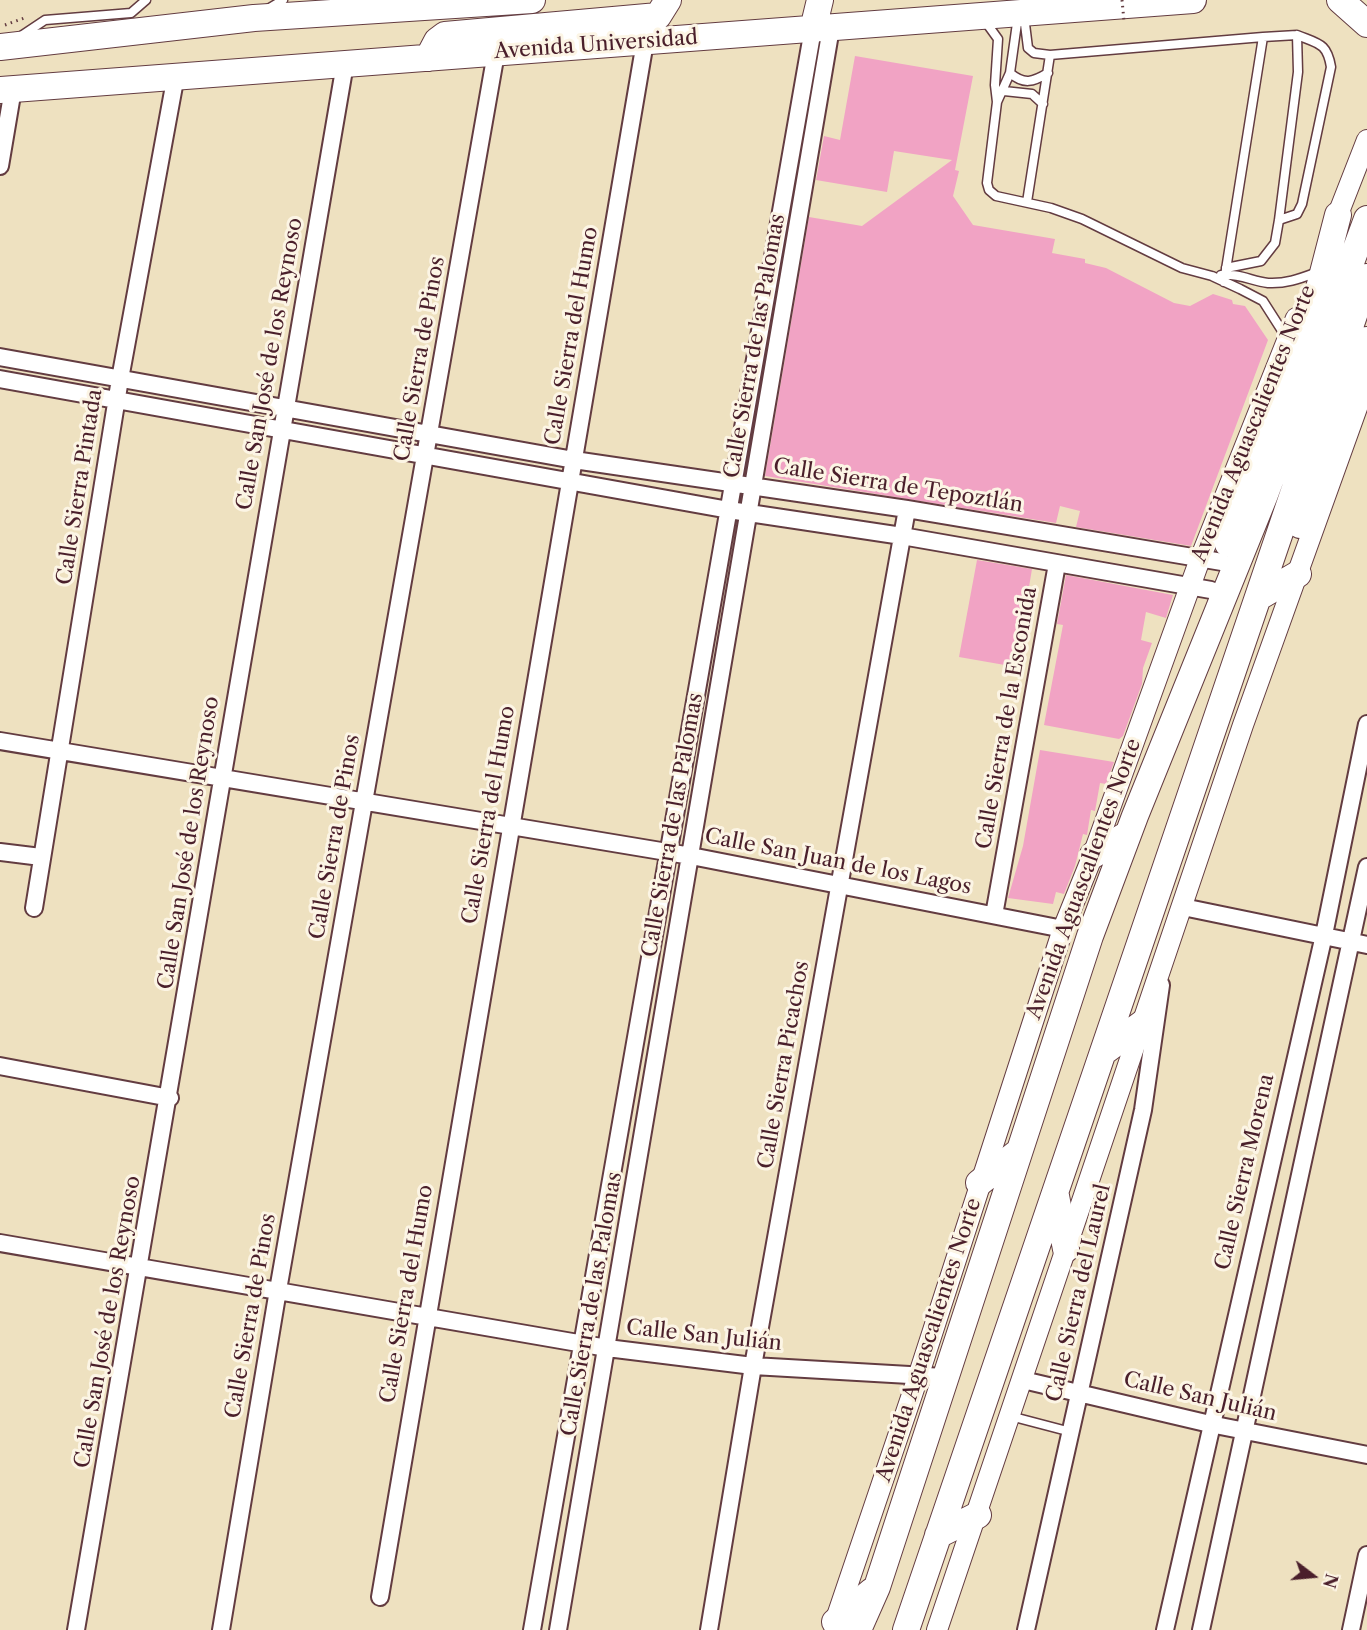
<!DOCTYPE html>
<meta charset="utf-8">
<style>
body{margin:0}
#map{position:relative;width:1367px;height:1630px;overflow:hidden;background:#eee1c0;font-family:"Libre Caslon Text",serif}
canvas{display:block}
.north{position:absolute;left:1283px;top:1546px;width:60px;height:60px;-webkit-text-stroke:4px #fcf5e5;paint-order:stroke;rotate:106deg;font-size:16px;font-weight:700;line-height:24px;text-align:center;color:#4a1f2b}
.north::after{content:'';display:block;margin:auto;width:21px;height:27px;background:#4a1f2b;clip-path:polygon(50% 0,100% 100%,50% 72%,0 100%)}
</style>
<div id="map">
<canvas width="1367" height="1630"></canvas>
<div class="north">N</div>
</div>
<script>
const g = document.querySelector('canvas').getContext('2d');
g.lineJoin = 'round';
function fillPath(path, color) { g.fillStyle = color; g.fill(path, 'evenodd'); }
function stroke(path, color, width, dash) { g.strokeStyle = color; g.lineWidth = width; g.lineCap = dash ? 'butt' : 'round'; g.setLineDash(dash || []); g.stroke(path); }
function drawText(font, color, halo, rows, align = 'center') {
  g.font = font + ' "Libre Caslon Text",serif'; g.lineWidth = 6; g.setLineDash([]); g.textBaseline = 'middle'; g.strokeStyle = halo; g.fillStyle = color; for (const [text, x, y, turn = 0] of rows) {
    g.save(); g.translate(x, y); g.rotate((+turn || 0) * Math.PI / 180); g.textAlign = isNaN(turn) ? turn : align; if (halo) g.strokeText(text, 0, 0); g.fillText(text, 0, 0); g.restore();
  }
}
const building = new Path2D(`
 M855,56l118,20 -18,94 4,1 -6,25 20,29 82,14 -3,14 33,6v4l21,5 68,35 16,3 23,-12 19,6 1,4 12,2 23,34 -77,206 -115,-19 4,-16 -20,-5 -4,17 -291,-47 44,-259 53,9 90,-66 -58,-9 -7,41 -71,-12 8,-44 16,4z
 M977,560l55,9 -4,24 7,3 -8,23 -5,49 -63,-11z
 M1066,575l107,20 -7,23 -20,-6 -5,28 11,3 -9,25 -1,16 -19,52 -4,3 -75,-14 19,-100 -6,-1z
 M1040,750l74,12 -8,22 -6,-1 -5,28 -4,-1 -4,25 -4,-1 -8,32 -11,28 -8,-2 -3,12 -45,-6 15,-52z`);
const path = new Path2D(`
 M5,25l22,-8`);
const service = new Path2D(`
 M268,9l15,-9
 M1024,16l4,32 6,5 16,2
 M985,21l13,18 -3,46 2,17 -10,81 2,7 7,6 55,12 31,11 100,49 30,8 28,13 23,12 23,36
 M21,36l24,-16 86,-7 15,-13
 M1010,73c14,12 23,9 38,0
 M1004,91l28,3 11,10
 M997,102l13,-29 8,-57
 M1027,202l23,-147 213,-18 -39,245
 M1279,220l18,-6 5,-10 29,-137c-4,-24 -12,-23 -34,-32
 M1226,268l35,-7 14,-18 4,-23 19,-148 -1,-37 -34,2
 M1221,275c17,-2 31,6 47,8 17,1 31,-4 47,-10
 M1010,1416l61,16`);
const minor = new Path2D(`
 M0,166l13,-77
 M0,357l574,103 333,49 315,53
 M0,379l729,131 173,26 309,54
 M0,741l691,115 372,73
 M0,852l41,5
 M1183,907l184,38
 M34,908l86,-529 56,-304
 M994,915l63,-351
 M0,1066l170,32
 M0,1243l607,105 146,18 191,11
 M1023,1380l187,44 157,31
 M380,1597l265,-1555
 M76,1630c93,-522 177,-1045 269,-1566
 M221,1630l57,-340 218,-1237
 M532,1630l281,-1601
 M558,1630l273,-1602
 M709,1630l44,-264 154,-857
 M1026,1630l117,-520 18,-125
 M1165,1630l159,-695 43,-211
 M1201,1630l166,-763
 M1351,1630l16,-75`);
const tertiary = new Path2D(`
 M1333,227l34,-87
 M835,1622l83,-245 145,-448 30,-74 107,-296 96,-241
 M937,1630l306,-905 124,-345`);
const primary = new Path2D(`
 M1340,0l27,24
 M813,29l7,-29
 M0,47l254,-29 278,-18
 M428,58l9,-17 8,-6 213,-19 10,-16
 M0,90l1193,-90
 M1300,525l67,-185
 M1228,544l89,-248 21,-81
 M1259,597l39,-23
 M1093,855l35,-21
 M1105,1051l38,-28
 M979,1183l38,-30
 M1056,1196l10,53
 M938,1535l40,-20
 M835,1622l37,-31
 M858,1630l19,-43 213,-651 45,-120 129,-319 103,-278
 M906,1630l461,-1353`);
const pathBridge = new Path2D(`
 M1122,0l2,21`);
const streetNames = [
 ["Avenida Universidad",596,45,-4],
 ["Calle Sierra del Humo",572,336,-80],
 ["Calle Sierra de las Palomas",755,346,-80],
 ["Calle Sierra de Pinos",420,359,-80],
 ["Calle San José de los Reynoso",270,364,-80],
 ["Avenida Aguascalientes Norte",1254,424,-68],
 ["Calle Sierra de Tepoztlán",898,486,9],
 ["Calle Sierra Pintada",80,487,-81],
 ["Calle Sierra de la Esconida",1007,718,-80],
 ["Calle Sierra del Humo",489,815,-80],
 ["Calle Sierra de las Palomas",673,825,-80],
 ["Calle Sierra de Pinos",335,837,-80],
 ["Calle San José de los Reynoso",189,843,-81],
 ["Calle San Juan de los Lagos",838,862,11],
 ["Avenida Aguascalientes Norte",1084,879,-70],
 ["Calle Sierra Picachos",784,1065,-80],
 ["Calle Sierra Morena",1245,1172,-77],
 ["Calle Sierra del Laurel",1079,1293,-77],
 ["Calle Sierra del Humo",407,1294,-80],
 ["Calle Sierra de las Palomas",592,1304,-80],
 ["Calle Sierra de Pinos",251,1316,-80],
 ["Calle San José de los Reynoso",108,1322,-80],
 ["Calle San Julián",704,1336,6],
 ["Avenida Aguascalientes Norte",929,1340,-72],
 ["Calle San Julián",1200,1397,13]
];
fillPath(building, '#f1a3c4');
stroke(service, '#633c41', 11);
stroke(minor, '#633c41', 20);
stroke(tertiary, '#633c41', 22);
stroke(primary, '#633c41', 28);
stroke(path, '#633c41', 3, [1.5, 4.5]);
stroke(service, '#fff', 8);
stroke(minor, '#fff', 16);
stroke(tertiary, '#fff', 20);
stroke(primary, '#fff', 26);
stroke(pathBridge, '#633c41', 3, [1.5, 4.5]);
drawText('21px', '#4a1f2b', '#fcf5e5', streetNames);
</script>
